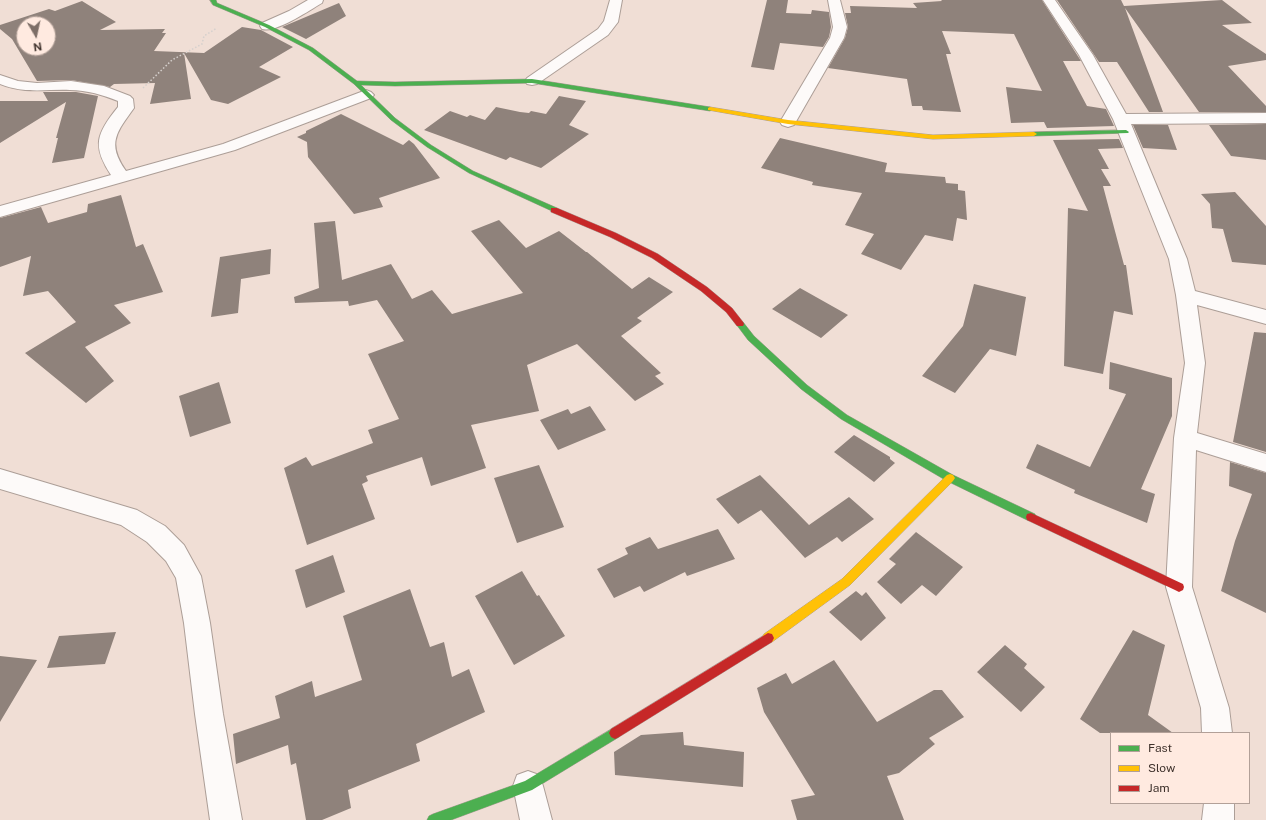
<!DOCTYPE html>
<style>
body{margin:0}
#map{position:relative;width:1266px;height:820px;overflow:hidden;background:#f0ded5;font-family:"Public Sans",sans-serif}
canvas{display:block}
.legend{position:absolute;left:1110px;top:732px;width:140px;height:72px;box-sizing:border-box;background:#ffeae0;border:1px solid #b2a098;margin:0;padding:5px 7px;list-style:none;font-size:12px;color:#3f322c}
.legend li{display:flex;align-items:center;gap:8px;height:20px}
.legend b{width:20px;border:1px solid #b2a098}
.north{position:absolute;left:16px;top:16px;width:40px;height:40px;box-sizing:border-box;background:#ffeae0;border:1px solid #b2a098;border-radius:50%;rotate:171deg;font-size:11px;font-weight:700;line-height:16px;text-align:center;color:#3f322c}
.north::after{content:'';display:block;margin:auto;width:14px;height:18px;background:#7d6e67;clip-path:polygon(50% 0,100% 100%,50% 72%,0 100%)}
</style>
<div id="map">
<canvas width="1266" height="820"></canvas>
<ul class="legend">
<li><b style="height:5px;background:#4caf50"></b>Fast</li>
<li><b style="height:5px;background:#ffc107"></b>Slow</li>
<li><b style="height:5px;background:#c62828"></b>Jam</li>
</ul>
<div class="north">N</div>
</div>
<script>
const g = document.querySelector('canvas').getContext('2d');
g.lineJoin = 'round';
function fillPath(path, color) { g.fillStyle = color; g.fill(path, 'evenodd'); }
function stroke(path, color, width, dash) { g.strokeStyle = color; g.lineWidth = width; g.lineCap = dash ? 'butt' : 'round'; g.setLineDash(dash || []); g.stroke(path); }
const building = new Path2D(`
 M767,0h21l-2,13 25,1 1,-4 17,2 2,15 -2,10 -6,10 -43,-4 -6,27 -23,-3z
 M941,0h101l39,61h-18l24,45 19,3 8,17 -67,2 -3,-6 -33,1 -5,-36 36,4 -28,-57 -72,-3 9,23h-5l15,58 -38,-2 -1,-4h-10l-5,-27 -79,-11 17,-30 3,-11 -3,-14h6l-1,-7 67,2 -4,-5 29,-2z
 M1057,0h64l3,6 98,-6 30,23 -30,2 44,29v6l-38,6 38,40v6h-67l-74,-104 38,104h-14l-32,-50h-18z
 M82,1l34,21 -16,8 65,-1 -3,4h4l-12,18 50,2 38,-26 19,3 32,17 -34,20 22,10 -53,27 -17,-4 -27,-47 7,46 -41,5 5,-21 -41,1 -4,3 -39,-7 -34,1 -25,-42 -12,-10v-4l49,-16 6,2zM24,24h24v24h-24z
 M339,3l7,13 -40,23 -24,-12z
 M43,92h33l22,4 -14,62 -32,5 6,-25h-2l10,-36 -66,41v-42h48z
 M559,96l27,5 -17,24 20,9 -48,34 -31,-11 -4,3 -82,-30 26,-19 17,6 3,-2 15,5 11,-13 24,5 9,1 2,-2 15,3z
 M341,114l62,31 6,-5 5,4 26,34 -61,20 4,9 -29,7 -46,-57 -1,-15 -10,-5 9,-4v-2z
 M1266,124v36l-35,-4 -22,-31z
 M1133,125h35l9,25 -34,-2z
 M780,138l107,25 -2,9 60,5 1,6 12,1v6l7,1 2,29 -10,-2 -4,23 -28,-6 -24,35 -40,-16 13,-20 -29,-9 17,-32 -50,-8 1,-3 -52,-14z
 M1119,139l4,9 -25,1 11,20h-8l10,17h-8l21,79h2l7,50 -19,-4 -11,63 -39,-8 4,-158 20,3 -35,-71z
 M1235,192l31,34v39l-34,-3 -9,-33 -11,-1 -2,-24 -9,-10z
 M121,195l15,52 7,-3 20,48 -49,13 17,18 -46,24 29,34 -28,22 -61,-50 51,-31 -28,-31 -25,5 8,-40 -31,11v-49l41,-11 7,16 39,-11 1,-8z
 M499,220l27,28 33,-17 27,21h1l45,37 17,-12 24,15 -36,26 5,3 -21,15 40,37 -6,3 9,8 -29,17 -58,-57 -50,21 12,46 -68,14 15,43 -55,18 -9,-29 -56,19 2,5 -6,3 13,35 -68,26 -23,-77 22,-11 6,9 61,-23 -5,-13 31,-11 -31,-65 36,-13 -27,-41 -28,6 -1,-5 -53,2 -1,-6 25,-9 -5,-65 21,-2 7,59 49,-16 21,35 20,-9 20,24 71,-21 -52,-62z
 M271,249l-1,25 -29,5 -3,34 -27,4 9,-60z
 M974,284l52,13 -10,59 -26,-7 -35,44 -33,-17 41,-50z
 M800,288l48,27 -27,23 -49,-29z
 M1254,332l12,1v119l-33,-10z
 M1110,362l62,16v38l-31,73 14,5 -8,29 -73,-30 1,-3 -49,-22 11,-24 53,23 36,-73 -17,-5z
 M219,382l12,41 -41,14 -11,-41z
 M590,406l16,24 -48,20 -18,-30 28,-11 3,5z
 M854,435l36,22v2l5,4 -21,19 -40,-30z
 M1230,462l36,11v140l-45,-22 14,-50 17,-47 -23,-8z
 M539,465l25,62 -47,16 -23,-65z
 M760,475l49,50 40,-28 25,22 -32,23 -5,-5 -32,21 -44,-48 -23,14 -22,-25z
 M718,529l17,30 -48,17 -2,-4 -41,20 -4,-6 -26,12 -17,-29 31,-15 -3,-6 25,-11 8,12z
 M916,532l47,35 -27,29 -14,-11 -21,19 -24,-22 19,-18 -7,-5z
 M333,555l12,37 -39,16 -11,-38z
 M522,571l15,25 2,-1 26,41 -51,29 -39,-69z
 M410,589l20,58 14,-5 8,35 17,-8 16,43 -69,32 4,17 -72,29 3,18 -29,12h-16l-10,-57 -5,2 -3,-20 -52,19 -3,-30 47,-16 -5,-22 37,-15 3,16 47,-17 -19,-64z
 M856,591l6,5 4,-4 20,26 -25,23 -32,-29z
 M1133,630l32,15 -17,70 25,18h-73l-20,-14z
 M116,632l-11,32 -58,4 12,-32z
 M1005,645l22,19 -3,4 21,19 -24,25 -44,-40z
 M0,656l37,4 -37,62z
 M834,660l43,62 57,-32h8l22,27 -35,21 6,6 -36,29 -12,3 17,44h-107l-6,-20 24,-5 -51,-83 -7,-24 29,-15 6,11z
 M683,732l1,13 60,7 -1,35 -128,-12 -1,-23 27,-17z`);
const path = new Path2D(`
 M143,88l29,-28 30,-16 2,-8 13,-8`);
const street = new Path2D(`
 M308,0h15l-1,3c-14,8 -45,30 -60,26l-2,-3 2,-3 27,-12z
 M610,0h12l-4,22 -10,13 -71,49 -5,1 -5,-1 -2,-3 2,-3 71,-49 6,-8z
 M828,0h12l7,27 -3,11 -50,87 -6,2 -6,-2 -2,-3 50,-84 3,-11z
 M1043,0h12l38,55 33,59 140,-1v10l-135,1 56,135 8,32 71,19v14l-69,-19 8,58 -8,70 69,21v18l-70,-22 -4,137 37,121 3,25h-30l-1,-25 -35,-121 8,-149 11,-75 -9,-68 -7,-36 -56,-140 -34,-64z
 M0,75l18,6 19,2 34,-2 33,5 26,10 3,3 1,9c-17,24 -28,35 -8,63l97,-27 138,-52 5,-2 5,2 3,3 -3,3 -136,52 -235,67v-11l111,-31c-19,-29 -15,-41 7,-68v-6c-15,-6 -31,-11 -48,-11 -24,-1 -46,4 -70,-6z
 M0,469l137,41 28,16 19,19 17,31 9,47 13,91 19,106h-32l-15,-106 -11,-91 -8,-45 -10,-17 -19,-19 -26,-17 -121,-36z
 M528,771l11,4 4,11 9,34h-32l-7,-34 4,-11z
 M1204,803h30v17h-32z`);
const fast = new Path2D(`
 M210,0h6l1,3 52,22 44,23 44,33 38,1 137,-3 178,28 3,2 -3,2 -178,-28 -137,3 -34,-1 34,33 36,27 42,26 84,37v4h-3l-85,-39 -42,-26 -36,-27 -37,-36 -45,-34 -44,-23 -52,-22z
 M1126,130l3,2 -1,1 -94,3 -3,-2 3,-2z
 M740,321l3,1 11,14 53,49 40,30 106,60 82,39 1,3 -1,3 -4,1 -4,-1 -80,-39 -106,-62 -40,-30 -53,-49 -12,-16z
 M615,727l4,2 2,4 -2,4 -87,53 -81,30h-24l2,-4 4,-2 92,-33z`);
const slow = new Path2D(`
 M710,107l78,13 145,15 101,-3 3,2 -3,2 -101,3 -145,-15 -80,-14v-2z
 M950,474l3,1 2,3 -2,3 -103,104 -78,57 -4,1 -4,-1 -2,-4 2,-4 78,-55 105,-104z`);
const jam = new Path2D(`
 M551,208h6l59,25 42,21 49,33 25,21 11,14 1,2 -1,2h-6l-11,-14 -25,-21 -49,-33 -42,-21 -59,-25z
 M1031,513l152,71 1,3 -1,3 -4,2 -4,-2 -148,-70 -1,-3 1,-3z
 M768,633l4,1 2,4 -2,4 -153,95 -4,2 -4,-2 -2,-4 2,-4z`);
fillPath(building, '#8f827b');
stroke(street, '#ac9e97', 2);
stroke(fast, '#ac9e97', 1);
stroke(slow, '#ac9e97', 1);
stroke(jam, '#ac9e97', 1);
stroke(path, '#d5d0cd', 1.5, [1.5, 2]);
fillPath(street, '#fdfaf9');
fillPath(fast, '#4caf50');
fillPath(slow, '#ffc107');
fillPath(jam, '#c62828');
</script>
